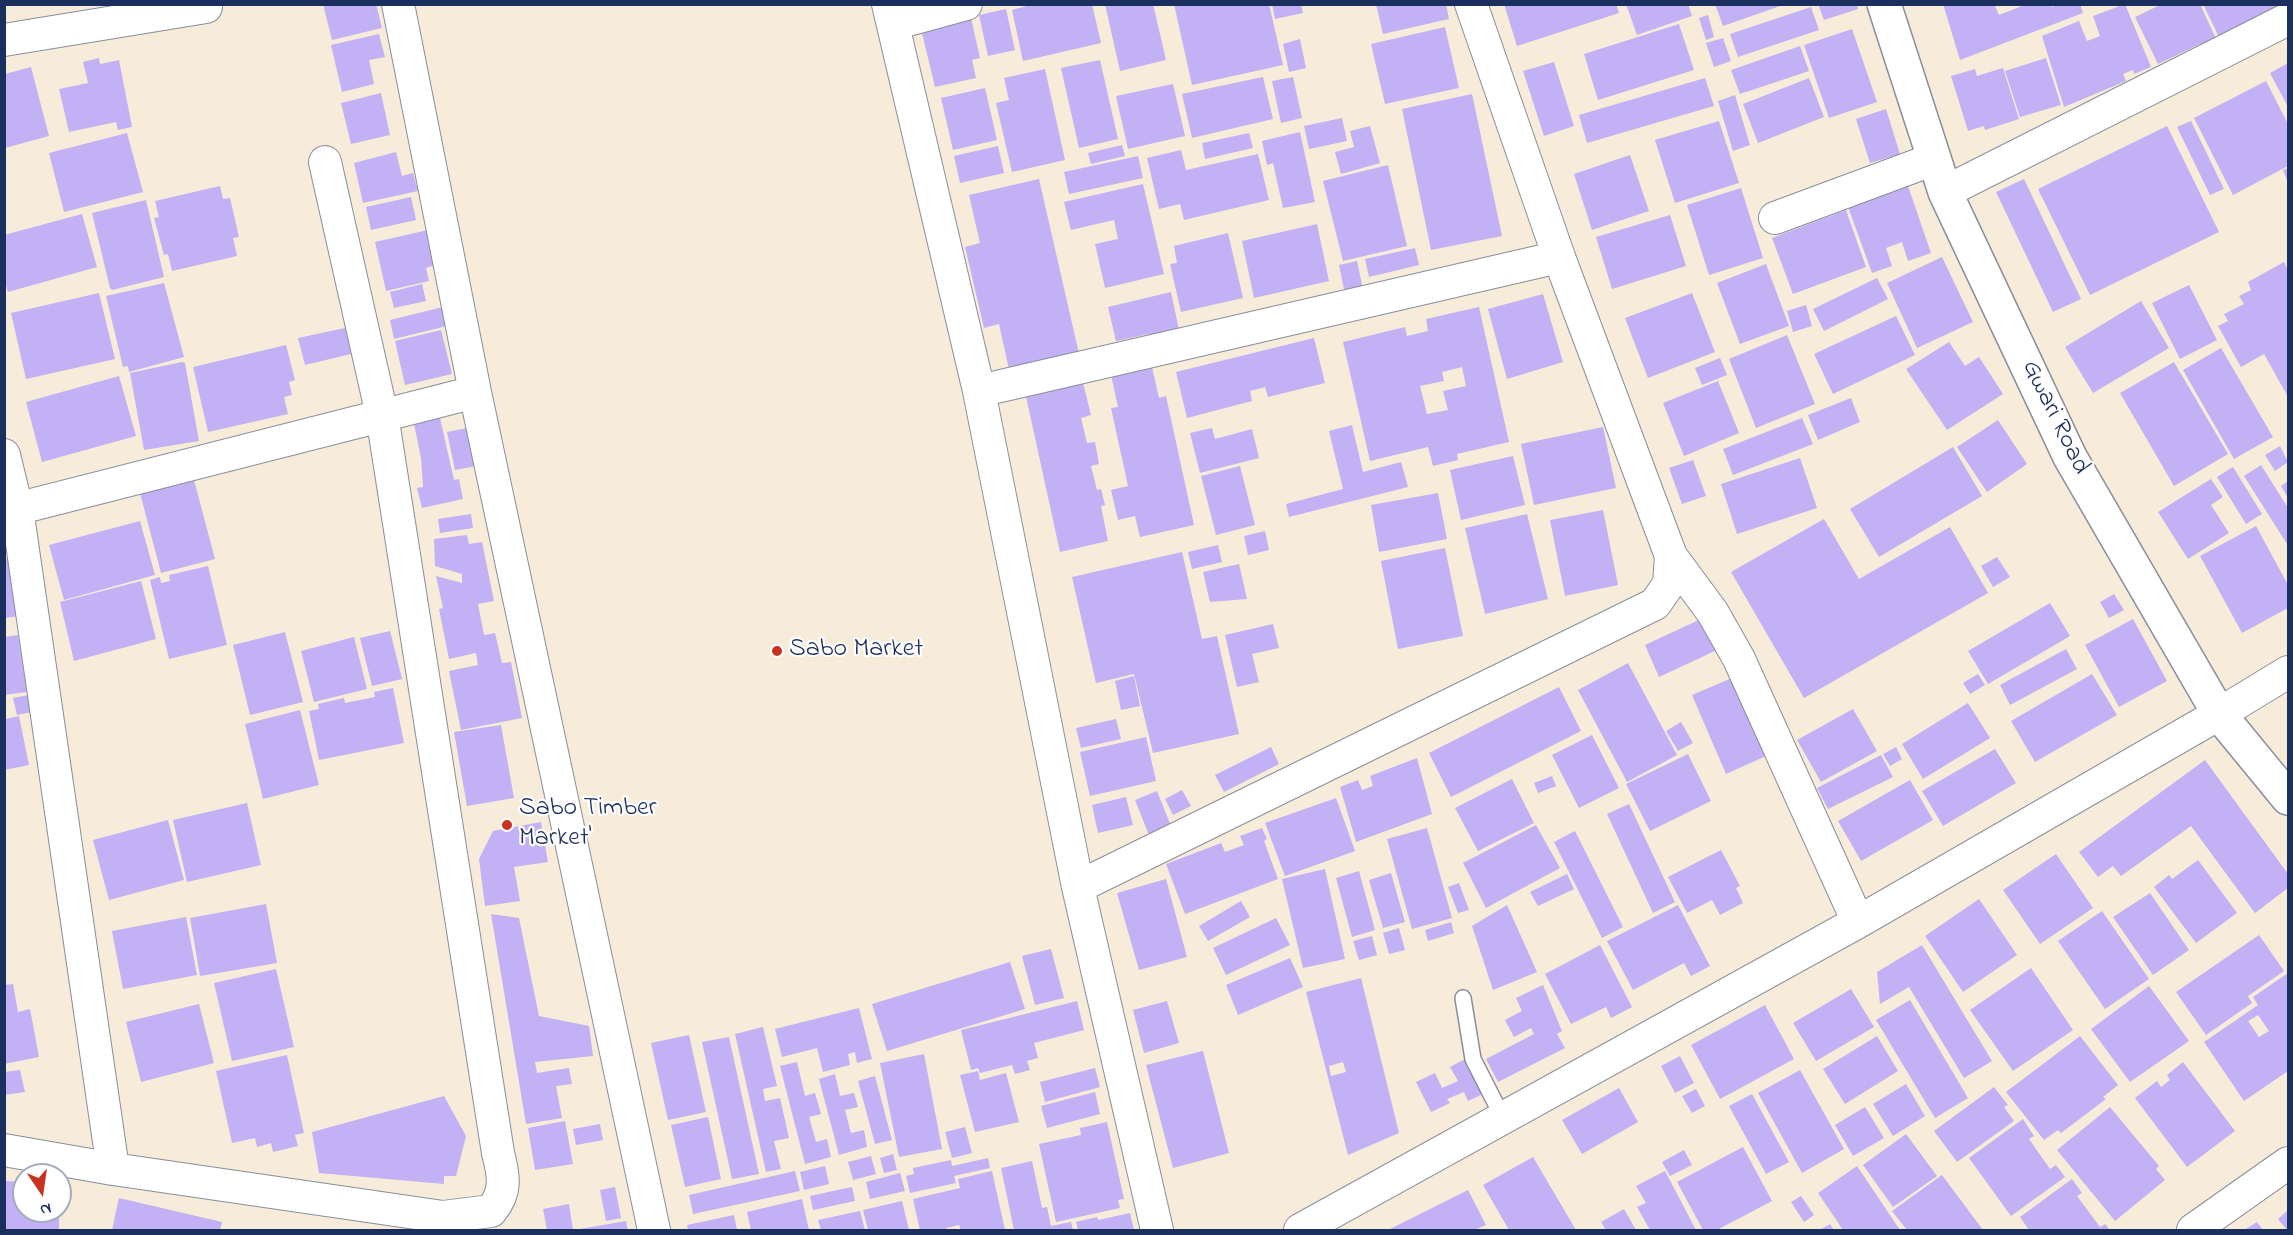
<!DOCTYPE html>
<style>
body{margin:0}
#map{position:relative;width:2293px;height:1235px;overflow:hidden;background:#f7ecd9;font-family:"Indie Flower",sans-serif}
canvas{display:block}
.frame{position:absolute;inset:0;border:6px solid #1b2f5e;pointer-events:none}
.north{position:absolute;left:12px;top:1163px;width:60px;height:60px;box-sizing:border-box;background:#fff;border:2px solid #a4acbf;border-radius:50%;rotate:167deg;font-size:16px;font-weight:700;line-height:24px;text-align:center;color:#1b2f5e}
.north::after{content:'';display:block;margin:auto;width:21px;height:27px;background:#c8321e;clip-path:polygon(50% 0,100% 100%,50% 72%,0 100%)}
</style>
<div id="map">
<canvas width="2293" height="1235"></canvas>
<div class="frame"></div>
<div class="north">N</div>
</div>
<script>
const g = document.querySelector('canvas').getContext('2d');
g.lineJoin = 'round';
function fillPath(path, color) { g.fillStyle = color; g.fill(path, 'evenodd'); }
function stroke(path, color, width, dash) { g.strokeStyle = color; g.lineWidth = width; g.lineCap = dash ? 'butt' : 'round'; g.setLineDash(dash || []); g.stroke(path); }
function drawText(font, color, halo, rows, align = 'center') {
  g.font = font + ' "Indie Flower",sans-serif'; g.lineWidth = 4.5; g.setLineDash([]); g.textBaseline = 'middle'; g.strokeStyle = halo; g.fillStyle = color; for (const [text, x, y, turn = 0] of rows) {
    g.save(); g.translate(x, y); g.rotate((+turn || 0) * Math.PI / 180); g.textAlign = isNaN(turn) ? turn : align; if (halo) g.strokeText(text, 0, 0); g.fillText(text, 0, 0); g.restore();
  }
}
const building = new Path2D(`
 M323,4h53l6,24 -50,12z
 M1034,4h58l9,39 -78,18 -11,-51z
 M1105,4h48l13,56 -46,11z
 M1174,4h95l14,61 -91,20z
 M1272,4h29l2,9 -28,6z
 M1376,4h70l3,15 -66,15z
 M1504,4h112l3,9 -102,33z
 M1626,4h62l4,12 -55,19z
 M1715,4h68v1l-60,21z
 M1818,4h39l1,5 -34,11z
 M1943,4h51l5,11 28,-11h24l1,3 8,-3h20l3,9 -123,47z
 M2125,4l26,63 -17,7 -1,-4 -10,4 3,7 -62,26 -22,-71 37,-15 8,20 13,-5 -7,-20z
 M2162,4h38l18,39 -15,6 -3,-5 -42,20 -23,-47z
 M2203,4h71l3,6 -58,27z
 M1811,7l8,23 -81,27 -8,-23z
 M1006,9l9,41 -27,6 -9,-41z
 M1708,15l6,22 -8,3 -7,-22z
 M971,18l9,40 -8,2 4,18 -41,9 -14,-58z
 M1679,24l15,46 -96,30 -14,-46z
 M1445,27l14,61 -74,16 -14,-60z
 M1852,29l25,73 -48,16 -25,-73z
 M379,34l6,23 -16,3 5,24 -32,8 -11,-47z
 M1723,38l8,23 -17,6 -8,-24z
 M1300,39l6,29 -17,4 -6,-28z
 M1800,46l9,25 -69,23 -9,-24z
 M99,58l1,6 19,-4 13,67 -14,3 -2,-8 -47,10 -10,-43 29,-6 -5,-21z
 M2046,58l15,47 -41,12 -15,-46z
 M1100,60l18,79 -39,9 -18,-80z
 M1554,62l20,64 -30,10 -21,-65z
 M2288,63v44l-18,-34z
 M31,67l18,69 -44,12v-74z
 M2003,68l16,51 -34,11 -1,-4 -16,5 -17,-55 24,-7 2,7z
 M1045,69l20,91 -53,12 -16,-69 13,-3 -5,-22z
 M1263,77l10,42 -81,19 -10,-44z
 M1293,77l9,41 -21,5 -9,-42z
 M1705,78l9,28 -127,37 -8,-28z
 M1809,78l15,39 -66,26 -15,-39z
 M2266,81l22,43v42l-55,29 -39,-77z
 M1173,84l12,52 -57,13 -12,-53z
 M985,88l12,52 -44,10 -12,-52z
 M381,93l9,42 -39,9 -10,-41z
 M1472,94l30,142 -71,14 -29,-141z
 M1735,95l15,50 -17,6 -15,-50z
 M1886,109l14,45 -30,9 -14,-44z
 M1342,118l5,23 -38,8 -5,-23z
 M1719,121l20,62 -64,20 -20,-63z
 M2191,121l33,68 -14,6 -33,-68z
 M1370,126l10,37 -39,11 -6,-22 19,-5 -4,-16z
 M2167,126l52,106 -129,63 -52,-106z
 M1300,132l15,70 -32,6 -10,-45 -6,2 -5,-24z
 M127,133l16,59 -79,20 -15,-59z
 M1249,133l4,15 -48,11 -3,-16z
 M1122,145l3,11 -34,8 -3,-11z
 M998,146l6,27 -44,10 -6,-27z
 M1181,150l5,20 72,-16 11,46 -85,20 -4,-16 -21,5 -12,-51z
 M396,152l6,24 11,-3 5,18 -55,12 -9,-40z
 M1630,155l19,56 -57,19 -18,-56z
 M1138,156l5,22 -74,16 -5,-22z
 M1388,165l19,81 -64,15 -20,-80z
 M2288,168v15l-5,-13z
 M1039,179l41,179 -70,16 -11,-50 -15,4 -19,-81 15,-4 -11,-48z
 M2024,179l57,120 -28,13 -57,-120z
 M1143,184l21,90 -59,14 -10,-44 23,-5 -4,-19 -43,10 -7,-28z
 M220,186l3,13 7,-1 9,39 -6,1 4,18 -65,15 -4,-17 -4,1 -10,-37 5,-1 -4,-16z
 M1908,186l23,67 -23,8 -6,-19 -16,6 6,18 -20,7 -24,-66z
 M1741,188l22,70 -54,17 -22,-70z
 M411,197l5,23 -45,10 -5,-23z
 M146,200l18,77 -52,13 -2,-2 -18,-75z
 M1846,210l20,57 -73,27 -21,-56z
 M82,214l15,53 -89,25 -4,-13v-44z
 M1670,215l16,51 -74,23 -16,-52z
 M1317,224l12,57 -75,17 -12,-57z
 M428,230l8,35 -10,3 3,13 -43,10 -11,-49z
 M1228,233l15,65 -62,14 -11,-48 7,-1 -3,-17z
 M1415,248l4,17 -50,12 -4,-18z
 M1942,257l31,65 -56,26 -30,-65z
 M1357,261l6,28 -18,5 -6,-29z
 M2284,262l4,8v127l-24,-43 -23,13 -23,-41 10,-5 -4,-7 20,-10 -5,-8 12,-6 -3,-8z
 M1766,264l23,62 -49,18 -23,-61z
 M1877,278l11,21 -64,32 -11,-22z
 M164,283l20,74 -55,15 -1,-6 -5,1 -17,-71z
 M422,284l4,17 -32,7 -4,-16z
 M2189,285l28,55 -37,19 -28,-56z
 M1171,292l9,43 -29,7 -2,-8 -33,7 -8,-34z
 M99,293l16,66 -89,20 -15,-66z
 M1692,293l23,59 -67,26 -23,-60z
 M1543,294l20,68 -56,17 -19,-70z
 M2141,301l28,47 -76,45 -28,-46z
 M1806,305l6,21 -19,6 -6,-21z
 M447,306l4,19 -57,14 -4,-19z
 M1479,307l30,135 -52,12 1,6 -25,6 -5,-19 -58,14 -27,-119 62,-15 2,9 21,-5 -2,-12zM1462,367l4,19 -23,5 5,19 -21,4 -7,-28 24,-5 -2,-9z
 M1896,316l19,39 -82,39 -19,-40z
 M345,328l6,26 -46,11 -7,-27z
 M441,330l11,44 -47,11 -10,-44z
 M1787,335l28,69 -59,24 -27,-69z
 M1314,338l11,45 -57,14 -3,-10 -15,4 2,10 -65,17 -11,-46z
 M1949,342l16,24 14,-9 24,37 -56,36 -41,-61z
 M286,345l9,35 -6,2 3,13 -8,2 4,17 -80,18 -15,-65z
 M2221,348l52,89 -39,22 -51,-89z
 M1720,358l7,17 -25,10 -7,-17z
 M182,362l3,1 14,78 -55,9 -14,-77z
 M2174,362l54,92 -54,32 -54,-93z
 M1152,367l7,31 7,-2 28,129 -54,12 -5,-21 -17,4 -7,-30 17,-4 -17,-78 7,-1 -7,-32z
 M119,376l17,60 -94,26 -16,-60z
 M1082,379l9,36 -10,3 6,25 8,-1 4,22 -8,2 6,24 4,-1 4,16 -4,1 7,35 -48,11 -35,-160z
 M1718,381l21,52 -55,23 -21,-53z
 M1851,398l9,24 -42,18 -10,-25z
 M440,418l14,62 5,-1 4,20 -41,9 -5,-20 6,-1 -2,-29 -7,-34z
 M1802,418l11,26 -80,31 -10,-26z
 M1998,420l29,44 -40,28 -30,-45z
 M1352,425l11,47 38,-10 7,25 -119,30 -3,-13 57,-15 -14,-58z
 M1603,427l13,61 -82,17 -13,-61z
 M467,428l9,38 -21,4 -8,-38z
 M1212,428l3,11 37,-10 7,29 -59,15 -10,-40z
 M2280,446l8,16 -13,9 -10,-16z
 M1953,447l29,49 -103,61 -29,-48z
 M1513,456l12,49 -64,15 -11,-50z
 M1800,458l17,50 -80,26 -16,-50z
 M1693,460l13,36 -24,8 -13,-36z
 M2261,465l27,43 -1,36 -43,-68z
 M1240,466l15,59 -39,10 -15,-59z
 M2233,467l29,47 -16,10 -29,-47z
 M2211,479l12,18 -12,8 18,28 -41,26 -30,-47z
 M194,480l21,79 -54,14 -21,-80z
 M2288,481v17l-7,-12z
 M1438,493l9,46 -68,13 -8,-47z
 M1603,510l15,75 -53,11 -15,-76z
 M471,514l2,14 -33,5 -2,-14z
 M1527,514l21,85 -63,15 -20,-86z
 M1824,519l35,60 91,-52 38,66 -184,105 -73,-126z
 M140,521l15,54 -91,25 -15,-55z
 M2256,526l32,59v23l-46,25 -42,-77z
 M1265,531l4,19 -21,5 -4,-19z
 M467,535l2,9 13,-2 12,59 -16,3 6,31 11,-2 7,30 9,-1 11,56 -61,12 -12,-59 29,-6 -2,-12 -27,6 -10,-50 4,-1 -7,-32 26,7v-9l-27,-8 -1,-27z
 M1218,545l4,17 -30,7 -4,-17z
 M1445,548l18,88 -65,13 -17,-88z
 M1182,552l20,87 15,-3 22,98 -86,19 -19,-79 -38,9 -24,-106z
 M1997,557l13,20 -17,10 -12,-21z
 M10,558l10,58 -16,2v-59z
 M1239,564l8,35 -37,3 -7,-30z
 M208,566l19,79 -58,14 -19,-79 10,-3 1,6 9,-2 -1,-6z
 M141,581l15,58 -82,22 -14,-59z
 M2114,594l10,16 -15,8 -9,-16z
 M2050,603l20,33 -82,48 -20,-33z
 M1703,618l14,32 -58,27 -14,-32z
 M2133,619l34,62 -48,26 -34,-62z
 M1273,624l6,24 -27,6 7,28 -22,5 -12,-52z
 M390,631l12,48 -30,7 -12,-48z
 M285,632l18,70 -53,13 -17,-70z
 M18,635l9,57 -23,3v-58z
 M354,637l13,52 -53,13 -13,-51z
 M2066,649l11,20 -67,36 -10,-20z
 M1628,663l49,92 -50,27 -49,-92z
 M1978,674l7,11 -15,9 -7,-11z
 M2092,674l25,41 -82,47 -24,-41z
 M1134,676l6,30 -19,4 -6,-29z
 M1732,678l34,78 -40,18 -34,-79z
 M1559,687l22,44 -130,66 -22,-44z
 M393,688l11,55 -85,17 -10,-49 10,-2 -1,-5 26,-6 1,5 30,-6 -1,-5z
 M33,694l4,17 -20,4 -4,-17z
 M1968,703l22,35 -67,41 -21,-35z
 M1853,709l24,42 -56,31 -24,-42z
 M300,710l19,75 -56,14 -18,-75z
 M4,715l2,4 13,-3 10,49 -25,5z
 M1116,719l5,20 -40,9 -5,-20z
 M1681,722l12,21 -15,8 -12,-20z
 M501,725l13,73 -47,8 -13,-74z
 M1592,735l27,53 -40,20 -27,-53z
 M1146,737l10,44 -66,15 -10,-44z
 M1271,747l8,17 -55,28 -9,-17z
 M1896,747l6,12 -12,7 -7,-12z
 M1995,749l21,34 -73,43 -21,-35z
 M1688,754l23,47 -61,30 -24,-47z
 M1881,755l12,22 -65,32 -11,-21z
 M1417,758l15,56 -76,28 -16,-55 18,-7 4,10 11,-4 -3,-10z
 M2205,760l83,114v14l-33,25 -64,-87 -70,50 -8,-10 -15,11 -19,-25z
 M1552,776l4,10 -18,7 -4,-10z
 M1512,779l22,44 -56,28 -23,-43z
 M1910,780l23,40 -72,41 -23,-40z
 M1182,790l9,16 -18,9 -8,-16z
 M1157,791l14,35 -22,9 -14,-35z
 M1126,797l7,28 -35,8 -6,-28z
 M1336,798l19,53 -70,25 -20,-53z
 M247,803l14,62 -74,17 -14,-62z
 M1629,804l46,98 -22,11 -46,-99z
 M168,820l16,60 -75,20 -16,-60z
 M541,822l7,40 -34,5 6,34 -35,5 -6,-47 14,-28z
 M1536,825l24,43 -74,40 -23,-45z
 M1262,828l5,11 -3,2 14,38 -93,35 -19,-50 55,-21 4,9 19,-7 -4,-9z
 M1427,828l25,90 -40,11 -25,-90z
 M1575,831l48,96 -21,11 -48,-96z
 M1721,850l19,36 -4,2 7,15 -23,12 -8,-15 -25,13 -19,-36z
 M2056,854l37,54 -53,36 -37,-54z
 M2198,860l39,53 -41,30 -42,-56 15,-12 3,4z
 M1325,869l20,90 -42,9 -21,-89z
 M1359,871l16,59 -23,7 -16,-59z
 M1391,873l14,49 -22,6 -14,-48z
 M1567,874l7,15 -36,17 -8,-14z
 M1166,879l21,78 -48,13 -22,-77z
 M1459,883l10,27 -11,3 -10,-26z
 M2150,893l39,57 -36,25 -40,-58z
 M1979,899l38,56 -54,37 -38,-56z
 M1241,901l9,16 -42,24 -9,-15z
 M266,904l11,59 -77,13 -10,-58z
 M1507,905l30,67 -44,18 -21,-64z
 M1678,905l32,61 -19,10 -7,-13 -51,27 -26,-49z
 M2102,911l47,68 -44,30 -47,-68z
 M491,914l28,4 20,98 50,10 4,30 -58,6 2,11 32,-5 3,16 -16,2 6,32 -36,6z
 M186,917l11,58 -74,14 -11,-58z
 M1276,918l14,27 -64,30 -13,-27z
 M1451,922l3,11 -26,8 -3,-11z
 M1399,928l6,22 -16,4 -6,-21z
 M2259,935l25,36 -36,25 4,7 -46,32 -30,-43z
 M1372,936l5,19 -18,5 -6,-19z
 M1600,945l32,62 -21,11 -5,-11 -35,17 -26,-50z
 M1922,945l70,116 -28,17 -55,-91 -29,17 -3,-32z
 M1051,949l13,49 -29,7 -13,-49z
 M1290,958l13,29 -65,28 -12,-30z
 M1010,962l15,47 -138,42 -15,-47z
 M2031,968l42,62 -60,41 -43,-61z
 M276,969l18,78 -62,14 -18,-78z
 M2288,973v98l-44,30 -40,-59 54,-37 -5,-8zM2258,1015l11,16 -10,6 -11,-16z
 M1361,978l38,155 -51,22 -42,-163zM1343,1062l3,10 -15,4 -2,-10z
 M13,984l5,28 12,-3 9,48 -35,7v-79z
 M1543,985l19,46 -5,3 8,14 -67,34 -12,-23 48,-25 -3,-6 -17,9 -9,-17 17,-9 -6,-13z
 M2149,986l40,55 -59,41 -39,-53z
 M1851,989l23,38 -58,34 -23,-38z
 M1910,1000l58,98 -33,20 -59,-98z
 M1077,1001l7,29 -50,13 4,15 -11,3 3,9 -15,4 -3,-9 -32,8 -2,-5 -7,2 -10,-40z
 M1167,1001l12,42 -35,10 -11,-43z
 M199,1004l15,59 -73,19 -15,-60z
 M1765,1005l29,54 -74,40 -29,-54z
 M859,1008l13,51 -15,4 -2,-11 -7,2 2,11 -27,7 -6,-24 -35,9 -7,-28z
 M763,1027l14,59 -14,3 2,12 15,-3 9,40 -15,3 7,28 -15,3 -31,-138z
 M689,1035l17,77 -38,8 -17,-77z
 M1877,1036l21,35 -53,33 -22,-35z
 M2080,1036l38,49 -15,12 3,2 -45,34 -3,-3 -14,10 -38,-48z
 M729,1037l30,137 -27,5 -30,-137z
 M1203,1051l26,102 -56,15 -27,-103z
 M924,1054l18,95 -43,8 -19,-94z
 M287,1055l17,78 -9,2 3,11 -25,6 -2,-9 -14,4 -2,-9 -23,5 -16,-72z
 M1680,1056l14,27 -19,10 -14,-27z
 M1465,1059l18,35 -15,7 -4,-9 -17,7 3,4 -19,9 -15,-30 19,-9 7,15 16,-7 -8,-14z
 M797,1062l8,34 10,-3 6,21 -12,3 7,25 11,-3 4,18 -26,7 -25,-98z
 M2183,1062l52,69 -48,36 -52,-69 22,-17 4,6 9,-7 -3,-5z
 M1095,1068l5,19 -55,15 -5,-20z
 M20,1070l5,22 -21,3v-23z
 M1800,1070l44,79 -42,24 -44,-80z
 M978,1071l2,9 26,-7 13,49 -44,10 -15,-57z
 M835,1074l5,22 14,-3 4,14 -13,3 6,23 13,-3 3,17 -28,8 -20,-76z
 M875,1076l17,64 -17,4 -17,-63z
 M1906,1084l19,32 -32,20 -20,-32z
 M1994,1087l14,18 -4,2 10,14 -57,41 -23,-31z
 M1619,1088l19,34 -56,32 -20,-34z
 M1696,1089l9,17 -13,7 -10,-17z
 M1095,1092l5,22 -53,14 -6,-22z
 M1752,1094l37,68 -23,12 -37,-68z
 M444,1096l22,40 -10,40h-12v8l-125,-11 -7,-41z
 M1865,1107l19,31 -31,18 -18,-31z
 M2110,1107l49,59 -3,3 9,11 -50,41 -58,-71z
 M708,1117l13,62 -36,8 -14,-62z
 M2023,1119l11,17 -5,3 21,30 6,-4 9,12 -54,39 -42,-58z
 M565,1121l8,43 -38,6 -7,-42z
 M1107,1122l17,77 -6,1 2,8 -64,14 -17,-78 42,-9 -1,-7z
 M600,1124l3,16 -27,5 -3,-16z
 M965,1127l7,26 -20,5 -7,-26z
 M1906,1134l31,42 -44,31 -30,-42z
 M1743,1147l29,54 -55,29h-14l-26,-48z
 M1684,1150l8,15 -22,11 -8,-14z
 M893,1154l4,16 -13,3 -4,-15z
 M871,1156l5,18 -23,6 -5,-18z
 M1533,1157l43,73h-67l-26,-45z
 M988,1158l2,10 -36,8 2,7 -46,10 -4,-17 8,-2 -1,-6 38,-8 1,6z
 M1032,1161l10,47 5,-1 4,19 20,-4 2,8h-59l-13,-62z
 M825,1166l4,18 -25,6 -4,-18z
 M1857,1166l43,64h-57l-25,-37z
 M795,1171l5,20 -107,23 -4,-19z
 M992,1171l13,59h-44l-2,-5 -13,3 1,2h-27l-7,-31 47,-11 -2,-9z
 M1665,1171l31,59h-46l-13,-23 9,-4 -10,-17z
 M900,1173l5,18 -35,8 -4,-17z
 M1942,1175l41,55h-76l-15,-19z
 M2072,1179l10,14 -5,3 23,31 5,-3 5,6h-81l-9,-13z
 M4,1181l20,1v29h35v19h-55z
 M615,1187l6,31 -15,3 -6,-31z
 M852,1187l3,14 -42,9 -3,-14z
 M1468,1190l18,35 -12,5h-86z
 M1801,1196l13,19 -10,7 -13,-20z
 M119,1198l103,24 -2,8h-108z
 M802,1199l7,31h-58l-4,-18z
 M902,1201l7,29h-41l-5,-20z
 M569,1204l4,26h-26l-4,-21z
 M1624,1209l12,21h-30l-5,-8z
 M2288,1210v20h-1l-9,-11z
 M860,1211l5,19h-44l-3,-10z
 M1130,1213l4,17h-56l-2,-8 21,-5 1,3z
 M734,1215l3,15h-49l-1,-5z
 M626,1221l2,9h-48v-1z
 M2257,1222l6,8h-19z
 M1830,1224l4,6h-15z`);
const service = new Path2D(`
 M1463,998l10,61 30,59`);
const minor = new Path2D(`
 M398,4l77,388 179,838
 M888,4l91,387 99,496 79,343
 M893,24l73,-20
 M4,40l202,-33
 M1945,192l343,-173
 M1775,218l159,-59
 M979,391l580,-134
 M4,455l13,54 96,660
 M4,512l471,-120
 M1671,556l42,57 26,46 119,263
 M1078,887l577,-283 14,-20 2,-28 -112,-299 -88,-253
 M4,1150l109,19 330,48 48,-6c16,-19 13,-35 7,-58l-116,-738 -57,-253
 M1300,1230l558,-308 361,-208 69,-42
 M2193,1230l95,-67`);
const tertiary = new Path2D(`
 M1884,4l61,188 125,265 149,257 69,84`);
const markers = [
 [777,651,6,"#c8321e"],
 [507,825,6,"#c8321e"]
];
const streetNames = [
 ["Gwari Road",2054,418,64]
];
const poiNames = [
 ["Sabo Market",789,651],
 ["Sabo Timber",519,810],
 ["Market'",519,840]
];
fillPath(building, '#c2b1f4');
stroke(service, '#898e9c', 18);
stroke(minor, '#898e9c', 34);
stroke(tertiary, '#898e9c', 36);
stroke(service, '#fff', 15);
stroke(minor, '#fff', 32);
stroke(tertiary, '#fff', 33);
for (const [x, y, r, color] of markers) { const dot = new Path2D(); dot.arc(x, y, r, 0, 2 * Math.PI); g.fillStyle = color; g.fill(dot); stroke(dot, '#fff', 2); }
drawText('26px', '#1b2f5e', '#fff', streetNames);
drawText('26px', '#1b2f5e', '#fff', poiNames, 'left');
</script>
